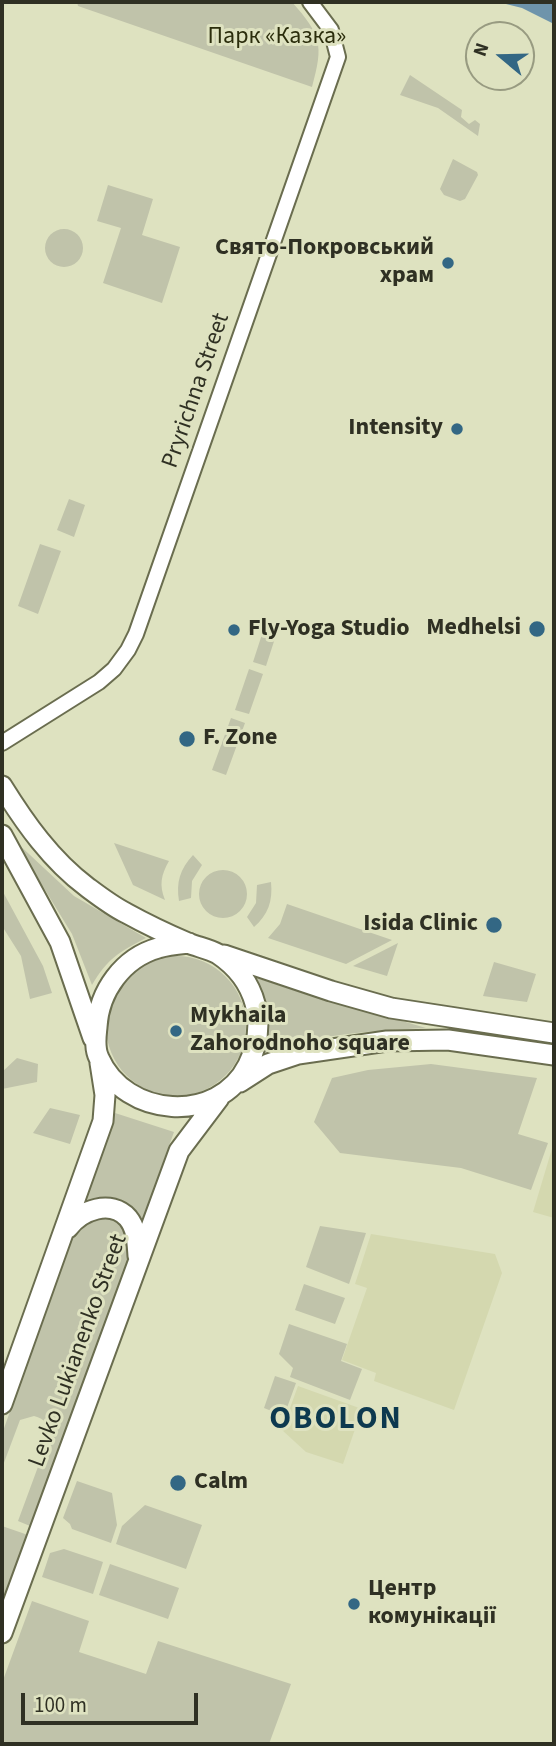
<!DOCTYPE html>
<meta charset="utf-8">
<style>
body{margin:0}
#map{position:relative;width:556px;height:1746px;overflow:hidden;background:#dee2c0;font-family:"Source Sans 3",sans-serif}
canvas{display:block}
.frame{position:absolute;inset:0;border:4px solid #2f3023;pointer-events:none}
.north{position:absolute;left:465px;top:21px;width:70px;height:70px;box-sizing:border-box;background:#dee2c0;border:2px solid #989b81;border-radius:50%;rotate:289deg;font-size:19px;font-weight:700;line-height:28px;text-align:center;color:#2f3023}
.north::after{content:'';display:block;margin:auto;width:24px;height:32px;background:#336784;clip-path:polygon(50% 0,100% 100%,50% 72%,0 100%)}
.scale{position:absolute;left:21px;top:1693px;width:177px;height:32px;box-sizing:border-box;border:4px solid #2f3023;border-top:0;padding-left:9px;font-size:21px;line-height:24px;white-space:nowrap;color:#2f3023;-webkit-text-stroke:5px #dee2c0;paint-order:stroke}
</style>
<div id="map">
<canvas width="556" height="1746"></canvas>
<div class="frame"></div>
<div class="north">N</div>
<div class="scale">100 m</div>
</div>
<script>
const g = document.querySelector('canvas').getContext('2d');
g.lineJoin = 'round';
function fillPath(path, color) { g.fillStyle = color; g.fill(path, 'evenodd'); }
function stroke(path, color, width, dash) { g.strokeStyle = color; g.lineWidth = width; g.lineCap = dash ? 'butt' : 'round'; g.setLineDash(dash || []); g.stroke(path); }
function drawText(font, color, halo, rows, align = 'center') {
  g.font = font + ' "Source Sans 3",sans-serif'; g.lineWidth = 6; g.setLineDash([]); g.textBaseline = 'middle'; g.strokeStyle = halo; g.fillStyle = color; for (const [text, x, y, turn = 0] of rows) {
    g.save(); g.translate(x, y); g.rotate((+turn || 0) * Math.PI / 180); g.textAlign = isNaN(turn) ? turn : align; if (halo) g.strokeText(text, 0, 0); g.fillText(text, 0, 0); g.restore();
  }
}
const built = new Path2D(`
 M554,1142v76l-21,-6z
 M371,1234l124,20 7,19 -48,137 -80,-29 2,-8 -34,-13 25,-72 -12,-4z
 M298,1386l64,23 -19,55 -37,-12 -24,-22z`);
const green = new Path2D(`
 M77,2h215c29,33 32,42 20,85l-234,-81z
 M410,75l52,35 -1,7 8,7 6,-4 5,4 -2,12 -40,-28 -38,-13z
 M453,159l24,13 1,3 -13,24 -5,2 -16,-6 -4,-6z
 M108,185l45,14 -11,36 38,12 -18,56 -59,-20 18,-55 -24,-7z
 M45 248a19 19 0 1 1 38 0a19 19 0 1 1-38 0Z
 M69,499l16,6 -11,32 -17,-7z
 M40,544l21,7 -23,63 -20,-8z
 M266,622l13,4 -13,40 -13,-4z
 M249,669l14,5 -14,40 -14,-4z
 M231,718l14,5 -19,52 -14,-5z
 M15,841l59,55 72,42c-27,14 -38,20 -54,47l-20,-51z
 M114,843l55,18c-8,14 -10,24 -4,39l-32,-15z
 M193,855l9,10 -10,16 -1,17 -12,3c-3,-19 1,-32 14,-46z
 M199 894a24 24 0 1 1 48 0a24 24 0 1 1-48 0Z
 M271,882c2,19 -3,33 -17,45l-7,-10 9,-14 1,-18z
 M2,890l41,76 9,27 -22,6 -9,-43 -19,-30z
 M287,904l105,36 -46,24 -78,-26 12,-14z
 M398,943l-11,33 -34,-10z
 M106 1026a70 70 0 1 1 140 0a70 70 0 1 1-140 0Z
 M494,962l42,12 -9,28 -44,-6z
 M256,978l170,50c-59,3 -105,6 -161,24 3,-28 3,-49 -9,-74z
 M17,1058l21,6 -1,18 -35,7v-17z
 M431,1064l106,14 -19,56 30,9 -17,47 -70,-22 -121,-15 -26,-31 18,-44 36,-8z
 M50,1108l30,7 -10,29 -37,-11z
 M115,1113l59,19 -34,94 -56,-20z
 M112,1215l15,10 5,24 -102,277 -12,-5 31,-84c1,-12 -4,-18 -15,-21l-14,4 -18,48v-34l70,-198 7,-13z
 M320,1226l46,7 -17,51 -43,-17z
 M304,1284l41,14 -10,26 -40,-14z
 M289,1324l58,20 -6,17 21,8 -12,31 -60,-23 3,-9 -14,-14z
 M275,1376l21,7 -12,33 -20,-8z
 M77,1481l35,12 5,32 -6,18 -39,-14 -2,-5 -7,-6z
 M145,1505l57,20 -16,44 -70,-25 6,-18z
 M2,1526l26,9 -26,68z
 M64,1549l39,13 -10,32 -51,-17 8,-24z
 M110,1564l69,24 -11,31 -69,-24z
 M32,1601l57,20 -10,31 67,22 12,-33 133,43 -22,60h-267v-61z`);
const water = new Path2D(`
 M498,2h56v22l-32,-16z`);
const street = new Path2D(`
 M2,743l97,-61 15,-13 14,-19 8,-16 202,-577 -7,-27 -21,-28`);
const secondary = new Path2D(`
 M2,786c23,37 49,74 85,101 12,9 25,19 39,26 20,11 41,21 62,30 10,4 21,6 30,11 39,26 50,70 30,111 -30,60 -123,53 -149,-7 -5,-10 -3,-21 -2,-31 2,-36 26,-69 61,-79 9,-3 21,-4 31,-5
 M2,835l58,107 33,96
 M224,955l107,36 60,17 163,25
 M240,1082l28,-18 30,-10 89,-13 61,-1 106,15
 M68,1228c13,-18 43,-29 60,-10 9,11 9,25 10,38
 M2,1404l101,-283 2,-26 -5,-32
 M2,1633l177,-482 40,-53`);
const markers = [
 [448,263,7,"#336784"],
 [457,429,7,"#336784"],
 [537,629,9,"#336784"],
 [234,630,7,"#336784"],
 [187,739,9,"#336784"],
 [494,925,9,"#336784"],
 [176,1031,7,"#336784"],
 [178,1483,9,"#336784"],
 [354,1604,7,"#336784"]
];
const parkNames = [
 ["Парк «Казка»",277,38]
];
const poiNames = [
 ["Свято-Покровський",434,249,"right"],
 ["храм",434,277,"right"],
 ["Intensity",443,429,"right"],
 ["Medhelsi",521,629,"right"],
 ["Fly-Yoga Studio",248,630],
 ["F. Zone",203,739],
 ["Isida Clinic",478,925,"right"],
 ["Mykhaila",190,1017],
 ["Zahorodnoho square",190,1045],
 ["Calm",194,1483],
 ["Центр",368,1590],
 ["комунікації",368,1618]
];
const streetNames = [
 ["Pryrichna Street",197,391,-71],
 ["Levko Lukianenko Street",79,1351,-70]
];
const districtNames = [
 ["OBOLON",336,1421]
];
fillPath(built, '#d4d8af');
fillPath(green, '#c0c3aa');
fillPath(water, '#6e94ab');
stroke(street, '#6a6d4f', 18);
stroke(secondary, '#6a6d4f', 23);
stroke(street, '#fff', 14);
stroke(secondary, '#fff', 19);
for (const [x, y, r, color] of markers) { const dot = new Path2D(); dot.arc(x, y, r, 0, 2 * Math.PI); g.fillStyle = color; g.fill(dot); stroke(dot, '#dee2c0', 2.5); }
drawText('24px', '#2b2d0c', '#dee2c0', parkNames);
drawText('bold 24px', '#2f3023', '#dee2c0', poiNames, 'left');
drawText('24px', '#2f3023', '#dee2c0', streetNames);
g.letterSpacing = '2px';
drawText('bold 32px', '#0d394f', '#dee2c0', districtNames);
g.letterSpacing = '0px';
</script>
